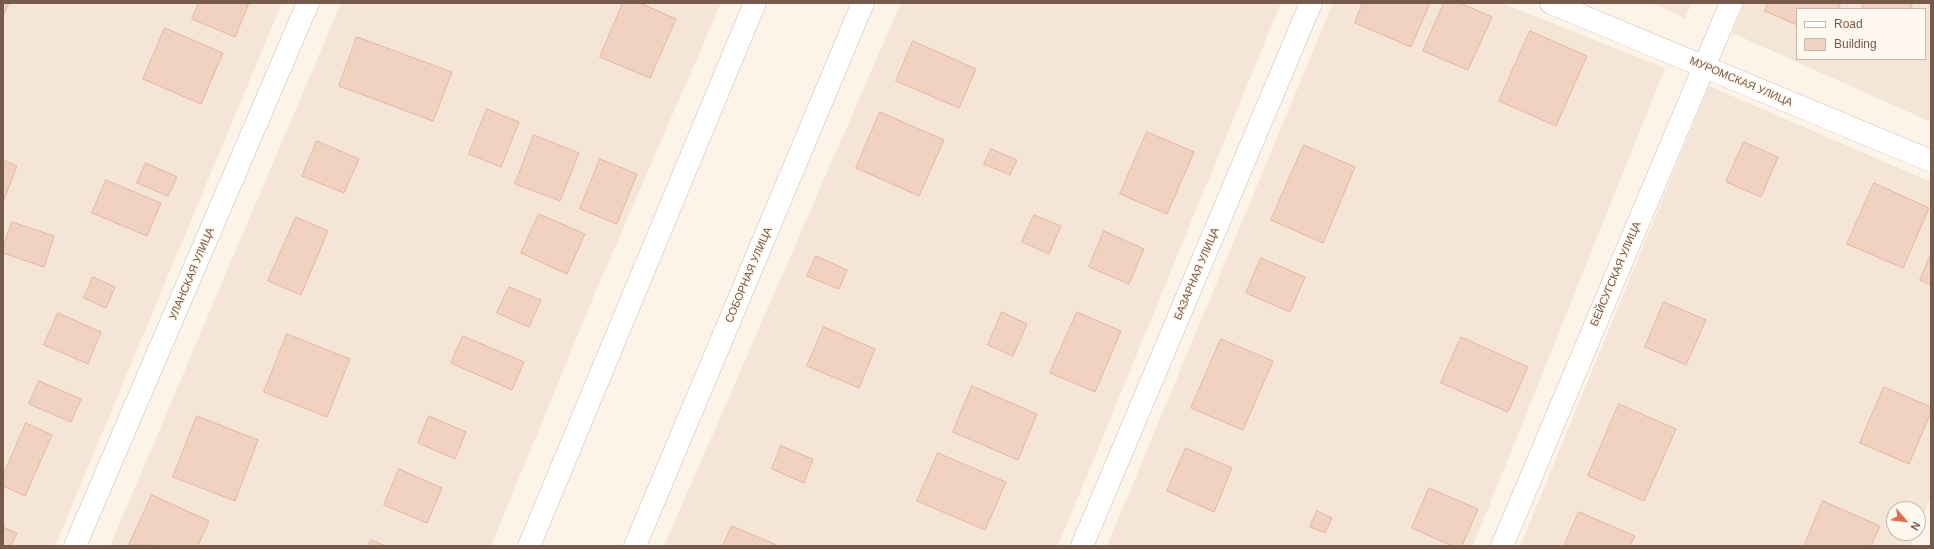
<!DOCTYPE html>
<meta charset="utf-8">
<style>
body{margin:0}
#map{position:relative;width:1934px;height:549px;overflow:hidden;background:#fcf4e8;font-family:Helvetica,sans-serif}
canvas{display:block}
.frame{position:absolute;inset:0;border:4px solid #765a4c;pointer-events:none}
.legend{position:absolute;left:1796px;top:8px;width:130px;height:52px;box-sizing:border-box;background:#fff8ee;border:1px solid #c8b9ad;margin:0;padding:5px 7px;list-style:none;font-size:12px;color:#765a4c}
.legend li{display:flex;align-items:center;gap:8px;height:20px}
.legend b{width:20px;border:1px solid #c8b9ad}
.north{position:absolute;left:1886px;top:501px;width:40px;height:40px;box-sizing:border-box;background:#fff8ee;border:1px solid #c8b9ad;border-radius:50%;rotate:118deg;font-size:11px;font-weight:700;line-height:16px;text-align:center;color:#765a4c}
.north::after{content:'';display:block;margin:auto;width:14px;height:18px;background:#e36c50;clip-path:polygon(50% 0,100% 100%,50% 72%,0 100%)}
</style>
<div id="map">
<canvas width="1934" height="549"></canvas>
<div class="frame"></div>
<ul class="legend">
<li><b style="height:5px;background:#fff"></b>Road</li>
<li><b style="height:11px;background:#f1d2c0"></b>Building</li>
</ul>
<div class="north">N</div>
</div>
<script>
const g = document.querySelector('canvas').getContext('2d');
g.lineJoin = 'round';
function fillPath(path, color) { g.fillStyle = color; g.fill(path, 'evenodd'); }
function stroke(path, color, width, dash) { g.strokeStyle = color; g.lineWidth = width; g.lineCap = dash ? 'butt' : 'round'; g.setLineDash(dash || []); g.stroke(path); }
function drawText(font, color, halo, rows, align = 'center') {
  g.font = font + ' Helvetica,sans-serif'; g.lineWidth = 3.5; g.setLineDash([]); g.textBaseline = 'middle'; g.strokeStyle = halo; g.fillStyle = color; for (const [text, x, y, turn = 0] of rows) {
    g.save(); g.translate(x, y); g.rotate((+turn || 0) * Math.PI / 180); g.textAlign = isNaN(turn) ? turn : align; if (halo) g.strokeText(text, 0, 0); g.fillText(text, 0, 0); g.restore();
  }
}
const residential = new Path2D(`
 M3,3h279l-227,543h-52z
 M341,3h380l-126,290 -104,253h-381z
 M901,3h380l-223,543h-394z
 M1333,3h169l163,65 -192,478h-366z
 M1652,3h40l-7,15z
 M1744,3h187v119l-199,-89zM1797,9h128v50h-128z
 M1709,86l222,96v315l-13,31v-19h-24v24h22l-5,13h-391z`);
const building = new Path2D(`
 M3,3h6l-5,11h-1z
 M199,3h50l-14,34 -43,-18z
 M623,3h17l36,16 -26,59 -50,-21z
 M1363,3h67l-19,44 -56,-24z
 M1444,3h16l32,14 -24,53 -45,-19z
 M1768,3h73l-3,6h-41v16l-32,-14z
 M1864,3h49l-3,6h-48z
 M165,28l58,25 -22,51 -58,-25z
 M1530,31l57,25 -31,70 -57,-25z
 M357,37l95,35 -19,49 -94,-35z
 M913,41l63,28 -17,39 -63,-27z
 M487,109l32,13 -18,45 -32,-13z
 M880,112l64,28 -25,56 -63,-28z
 M1147,132l47,20 -27,62 -47,-20z
 M534,135l45,18 -19,48 -45,-17z
 M317,141l42,18 -15,34 -42,-17z
 M1744,142l34,15 -17,40 -35,-15z
 M1304,145l51,22 -32,76 -52,-23z
 M991,149l26,11 -7,15 -26,-11z
 M600,159l37,15 -20,50 -37,-15z
 M3,160l14,6 -14,36z
 M146,163l31,14 -9,19 -31,-13z
 M106,180l55,23 -14,33 -55,-23z
 M1874,183l55,25 -26,60 -56,-24z
 M539,214l46,20 -18,40 -46,-21z
 M1034,215l27,11 -12,28 -27,-12z
 M296,217l32,14 -27,64 -33,-14z
 M12,222l42,14 -10,31 -41,-14v-5z
 M1104,231l40,18 -15,35 -40,-17z
 M1931,254v31l-11,-5z
 M816,256l31,14 -8,19 -32,-13z
 M1261,258l44,19 -15,35 -44,-19z
 M93,277l22,10 -9,21 -22,-10z
 M509,287l32,13 -12,27 -32,-14z
 M1664,302l42,18 -20,45 -41,-18z
 M1002,312l25,12 -14,32 -25,-11z
 M1077,312l44,19 -26,61 -45,-19z
 M58,313l43,19 -13,32 -44,-19z
 M824,327l51,22 -16,39 -52,-22z
 M287,334l63,25 -23,58 -63,-25z
 M463,336l61,26 -12,28 -61,-27z
 M1461,337l67,30 -20,45 -67,-29z
 M1221,339l52,22 -30,69 -52,-22z
 M39,381l42,18 -10,23 -42,-18z
 M972,386l65,28 -19,46 -65,-28z
 M1884,387l47,20v5l-22,52 -49,-21z
 M1619,404l57,25 -32,72 -56,-25z
 M197,416l61,24 -23,61 -62,-24z
 M429,416l37,16 -11,27 -37,-16z
 M26,423l26,12 -27,61 -22,-10v-10z
 M781,446l32,13 -9,24 -32,-14z
 M1186,448l46,20 -18,44 -47,-21z
 M938,453l68,29 -21,48 -68,-29z
 M399,469l43,19 -15,35 -43,-18z
 M1429,488l49,21 -16,37h-10l-40,-18z
 M152,495l57,26 -11,25 -69,-1z
 M1823,501l57,25 -9,20h-67z
 M1317,511l15,7 -7,15 -15,-6z
 M1579,512l56,24 -5,10h-66z
 M732,526l47,20h-56z
 M3,527l14,6 -6,13h-8z
 M371,540l15,6h-18z`);
const minor = new Path2D(`
 M1551,3l380,158
 M75,546l233,-543
 M529,546l226,-543
 M635,546l228,-543
 M1082,546l229,-543
 M1502,546l229,-543`);
const streetNames = [
 ["МУРОМСКАЯ УЛИЦА",1741,82,23],
 ["УЛАНСКАЯ УЛИЦА",192,274,-67],
 ["БАЗАРНАЯ УЛИЦА",1197,274,-67],
 ["БЕЙСУГСКАЯ УЛИЦА",1616,274,-67],
 ["СОБОРНАЯ УЛИЦА",749,275,-67]
];
fillPath(residential, '#f4e5d6');
fillPath(building, '#f1d2c0');
stroke(building, '#e3b8a1', 1);
stroke(minor, '#cebbae', 23);
stroke(minor, '#fff', 22);
drawText('11px', '#765a4c', '#fff8ee', streetNames);
</script>
